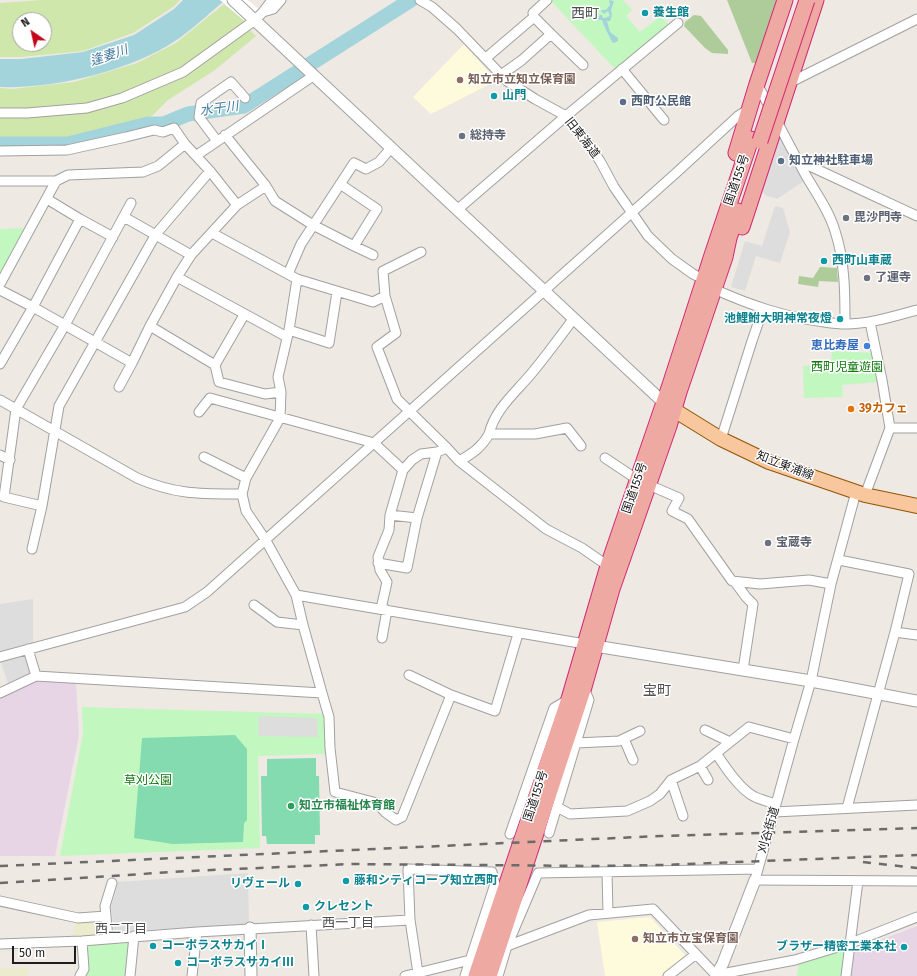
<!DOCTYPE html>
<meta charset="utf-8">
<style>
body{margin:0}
#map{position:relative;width:917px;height:976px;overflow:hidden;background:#eee9e3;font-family:"Fira Sans",sans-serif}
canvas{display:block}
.north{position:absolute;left:12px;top:12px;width:40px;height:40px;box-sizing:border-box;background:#fff;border:1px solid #a5a5a5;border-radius:50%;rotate:326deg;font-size:11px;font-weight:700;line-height:16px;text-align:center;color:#1d1d1d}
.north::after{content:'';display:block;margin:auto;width:14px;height:18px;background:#c4061b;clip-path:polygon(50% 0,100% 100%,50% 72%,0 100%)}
.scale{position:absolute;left:12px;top:946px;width:64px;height:18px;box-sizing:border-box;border:2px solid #1d1d1d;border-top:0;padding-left:5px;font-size:12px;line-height:14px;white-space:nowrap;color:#1d1d1d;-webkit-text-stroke:3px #fff;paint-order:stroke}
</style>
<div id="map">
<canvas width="917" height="976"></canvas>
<div class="north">N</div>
<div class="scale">50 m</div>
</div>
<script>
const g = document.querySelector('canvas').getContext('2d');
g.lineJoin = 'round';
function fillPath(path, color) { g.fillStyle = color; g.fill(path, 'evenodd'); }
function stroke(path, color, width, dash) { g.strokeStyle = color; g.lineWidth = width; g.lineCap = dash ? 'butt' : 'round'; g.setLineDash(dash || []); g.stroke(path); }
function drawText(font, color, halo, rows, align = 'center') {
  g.font = font + ' "Fira Sans","Noto Sans JP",sans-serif'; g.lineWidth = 3; g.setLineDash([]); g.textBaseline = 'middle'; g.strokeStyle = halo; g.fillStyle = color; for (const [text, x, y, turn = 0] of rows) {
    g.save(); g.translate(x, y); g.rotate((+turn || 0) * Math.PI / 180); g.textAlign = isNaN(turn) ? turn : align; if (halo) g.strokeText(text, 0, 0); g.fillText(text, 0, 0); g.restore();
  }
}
const industrial = new Path2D(`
 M37,679l39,4 3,52 -24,121h-55v-159z
 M917,926v50h-68l3,-25z`);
const education = new Path2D(`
 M464,44l29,33 -3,7 -59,30 -18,-17z
 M650,917l36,39 -24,20h-57l-8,-54z`);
const farmland = new Path2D(`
 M103,919l2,16 -33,3 4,-17z
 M28,967v9h-28v-8z`);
const grass = new Path2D(`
 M43,0h137l-7,7 -40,26 -50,18 -62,6h-21v-54zM20,20h24v24h-24z
 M224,4l22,18 -65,48 -61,25 -35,9 -55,6h-30v-22l12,1 62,-7 63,-19 39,-20z
 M250,30l6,6 -41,34 -47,30 -16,16 -85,22 -67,1v-23l87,-6 99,-35z`);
const forest = new Path2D(`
 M727,0h53l-21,63h-7z
 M694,15l7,1 27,34v4l-16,-1 -7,-5 -21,-22 1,-4z
 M820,267l17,1 1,14 -19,-1 -1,6 -20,-3 1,-8 14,2z`);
const park = new Path2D(`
 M552,0h71l9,10 -6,6 14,16 21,-16 9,10 -54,44 -65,-69z
 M26,228l-26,46v-45z
 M832,351l41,2 5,29 -36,3 1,12 -39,1 -1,-32 28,-1z
 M82,707l241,7 3,40 -68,2 2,92 -200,8 23,-123z
 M129,939l-3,37h-42l2,-33z
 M845,949l-4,27h-44l2,-14z`);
const pitch = new Path2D(`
 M235,735l12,14v71l-3,3 -1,19 -70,2 -39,-6 8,-100z
 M316,758v18h3l1,59h-5v9h-48l-1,-8h-4l-1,-60h6v-17z`);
const parking = new Path2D(`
 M780,138l24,43 -27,18 -12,-4 -5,-8 17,-48z
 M775,206l8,2 7,24 -10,31 -24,-7 -11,35 -14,-4 14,-46 17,5z
 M33,599v46l-33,9v-50z
 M26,653l6,19 -24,11 -8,-23z
 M259,716l58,2 1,19 -60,-1z
 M248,873l1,51 -135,8 -3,-25 7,-25z`);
const water = new Path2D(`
 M183,0h37l3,2c-16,13 -31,28 -48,39 -45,30 -121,48 -175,46v-28h21l62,-7 51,-17 40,-26z
 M609,0l5,1 -3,9 1,5 -2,6h-3l3,11 8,6v3l-4,2 -2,-1c-3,-7 -7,-13 -10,-22h-3l-1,-2 2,-3h2l1,3h2l5,-2 -2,-5 -4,3 -3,-3 1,-1h4l4,-5z`);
const pier = new Path2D(`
 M220,0h28l12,10 -14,12z`);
const river = new Path2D(`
 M0,144h68l80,-20h16l24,-10 56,-8 167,-106`);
const minor = new Path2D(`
 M420,0l12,7 25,22 50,52 28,18 31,17 19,23 15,22 14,26 34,49 24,23 21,15 12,6
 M263,12l9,-12
 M534,17l17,17
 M486,58l48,-41 -1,-4 14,-13
 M622,69l42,51
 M501,75l21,-15 29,-26 32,31
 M789,83l128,-64
 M757,84c16,29 31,59 47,88 11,20 25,38 31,59 10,30 10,62 10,93
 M0,113h27l60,-5 35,-10 61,-26 72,-52 8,-8 10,-3 8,-9
 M225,135l41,51
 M217,141l-18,-24 2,-14 30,-21 14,16
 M0,151l67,-1 59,-13 28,-7 9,2 11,-4 11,16
 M197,155l116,-79
 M799,161l118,55
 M0,181h56l12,-6 75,-3 15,-6 27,-22 25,27 27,34
 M47,199l33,20 33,18
 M131,203l-66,122 -49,84 -12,88 38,9 17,-100 97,-172 54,-63
 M457,210l109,-94 112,-93
 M124,217l67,38
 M212,233l85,46 76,23 12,-6 11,37 -19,14 20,52 50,49 -10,4 -16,2 -9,6 -9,10 -13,45 -1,15 -11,27 2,13 7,12 -6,27
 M354,246l19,9
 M288,274l13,-30 53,-81 12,6 13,-7 12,-14
 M177,277l110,60
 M297,279l-8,51 -11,47 3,15 -1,26 -34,60 -4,16 4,17 19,28 31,56 7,30 19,68
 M0,284l56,-103
 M714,289c36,16 70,28 110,33 7,1 15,2 22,2 24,0 48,-8 71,-14
 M0,290l33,17 99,56
 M385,296l-2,-25 38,-19
 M150,326l65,39 4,17 46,12 16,-2
 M289,330l40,13 8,-51
 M0,364l33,-57 47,-88
 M215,365l29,-50
 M119,387l13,-24 18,-37 27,-49 14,-22 46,-50 29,-19 9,15 38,24 41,21 23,-37 -37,-25
 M0,400l137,78c39,17 64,16 105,16
 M199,412l11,-14 164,45 29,27
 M890,428h27
 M489,434c6,-25 26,-41 42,-60 15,-18 29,-37 43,-56
 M721,439l31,-98 11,-32
 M447,448l12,13 87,68 36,19 26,18
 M0,455l10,5
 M204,457l42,21
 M605,458l33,22
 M459,461c13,-7 23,-14 30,-27h46l32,-6 14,18
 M649,485l30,13 -7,13 16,8 44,62 28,3 49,-4 22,4
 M856,492l-25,92 -20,97 -17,58 -39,141 162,1
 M865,495l25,-67 -8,-48 -12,-58
 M390,515l27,3
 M32,549l10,-43
 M839,560l70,14 -14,58 -48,176
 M378,563l29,5 10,-50 20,-66
 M735,582l11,15 7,7 -10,66
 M296,595l289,49
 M254,605l23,17 26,3
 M895,632l22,3
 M382,638l5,-28
 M28,649l8,27
 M0,657l185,-50 22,-15 469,-419 62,-57 11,-7
 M409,675l42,20
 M0,693l36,-17 286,17 7,24 1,31 5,44 42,11 8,9 11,8 6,-3 49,-122 44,16 23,-77
 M705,730l25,12
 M624,739l9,21
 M576,743l43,-2 21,-10
 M716,753c9,14 24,37 39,44 7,3 14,5 21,7
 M700,766l8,14
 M671,780l12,36
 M557,807l13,7 57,-3 23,-10 10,-7 11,-14 29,-14 49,-39 45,12
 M774,812l143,-7
 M549,833l40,-133 -5,-12
 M510,834l44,-126 15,-9
 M607,872l1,41
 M0,901l78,17 28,-2
 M311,925l3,51
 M108,938l-3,-32 7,-23
 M0,944l82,-3 115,-9 213,-12
 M507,946l82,-31 64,-6 63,66 79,-15 56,-17 66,-26
 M418,973l-8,-53 -2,-51 84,3 3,12 -30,92
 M80,976l4,-7 -2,-28
 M130,976l4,-40
 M192,976l5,-44
 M405,976l65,-16
 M498,976l9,-30 31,-73 220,-4
 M668,976l28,-22
 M846,976l12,-95`);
const tertiary = new Path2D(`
 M233,0l430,402
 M589,645l222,36 106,20
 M250,928l1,48
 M716,976l7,-13 32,-83`);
const primary = new Path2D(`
 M666,404l8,6 47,29 48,23 96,33 52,11`);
const trunk = new Path2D(`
 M736,153l21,-69 28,-84
 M742,227l74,-227
 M476,976l93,-277 39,-133 62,-181 42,-130 39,-116
 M489,976l95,-289 28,-98 57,-163 10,-34 46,-135 4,-19 9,-27`);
const rail = new Path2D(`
 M863,862l54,6
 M0,866l660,-30 257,-8
 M0,883l189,-12 163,-7 245,2 65,-1 255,-10`);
const trunkBridge = new Path2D(`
 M760,141l47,-141`);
const markers = [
 [645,13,4,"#0f9aa8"],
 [460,80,4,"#8d6e63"],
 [494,96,4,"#0f9aa8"],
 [623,102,4,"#5c6f8a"],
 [462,136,4,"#6b7280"],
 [781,161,4,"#5c6f8a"],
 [846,218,4,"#6b7280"],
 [824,261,4,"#0f9aa8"],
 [867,278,4,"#6b7280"],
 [840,319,4,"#0f9aa8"],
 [867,346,4,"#3f7fe0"],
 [851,409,4,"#e8710a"],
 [768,543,4,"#6b7280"],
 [291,806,4,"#2e9e5b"],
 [346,881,4,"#0f9aa8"],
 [298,884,4,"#0f9aa8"],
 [306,907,4,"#0f9aa8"],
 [635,939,4,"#8d6e63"],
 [153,946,4,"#0f9aa8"],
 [904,947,4,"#0f9aa8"],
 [178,963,4,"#0f9aa8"]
];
const cultureNames = [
 ["養生館",653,13],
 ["山門",502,96],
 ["西町山車蔵",832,261],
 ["池鯉鮒大明神常夜燈",832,319,"right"],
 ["藤和シティコープ知立西町",354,881],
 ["リヴェール",290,884,"right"],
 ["クレセント",314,907],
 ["コーポラスサカイⅠ",161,946],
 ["ブラザー精密工業本社",896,947,"right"],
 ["コーポラスサカイⅢ",186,963]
];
const educationNames = [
 ["知立市立知立保育園",468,80],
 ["知立市立宝保育園",643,939]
];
const serviceNames = [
 ["西町公民館",631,102],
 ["知立神社駐車場",789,161]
];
const worshipNames = [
 ["総持寺",470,136],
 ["毘沙門寺",854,218],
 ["了運寺",875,278],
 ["宝蔵寺",776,543]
];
const streetNames = [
 ["旧東海道",582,138,52],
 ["国道155号",737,180,-71],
 ["知立東浦線",785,466,21],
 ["国道155号",635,488,-71],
 ["国道155号",536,796,-72],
 ["刈谷街道",769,830,-74]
];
const shopNames = [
 ["恵比寿屋",859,346]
];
const parkNames = [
 ["西町児童遊園",847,368],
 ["草刈公園",148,781]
];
const foodNames = [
 ["39カフェ",859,409]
];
const leisureNames = [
 ["知立市福祉体育館",299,806]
];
const waterNames = [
 ["逢妻川",109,56,-19],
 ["水干川",219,109,-8]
];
const neighbourhoodNames = [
 ["西一丁目",348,923],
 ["西二丁目",121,929]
];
const quarterNames = [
 ["西町",585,14],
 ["宝町",657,691]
];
fillPath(industrial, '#e7d5e6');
fillPath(education, '#fefadc');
fillPath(farmland, '#ecebce');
fillPath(grass, '#cfe7aa');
fillPath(forest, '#aecc99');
fillPath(park, '#c2f8c0');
fillPath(pitch, '#83dbaf');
fillPath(parking, '#ddd');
fillPath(water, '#a4d4db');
fillPath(pier, '#fff');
stroke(river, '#a4d4db', 15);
stroke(minor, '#a1a1a1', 11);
stroke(tertiary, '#a1a1a1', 13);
stroke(primary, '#925304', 16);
stroke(trunk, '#d32976', 17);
stroke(minor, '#fff', 9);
stroke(tertiary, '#fff', 11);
stroke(primary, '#f9c79d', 14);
stroke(trunk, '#eeaaa2', 15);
stroke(rail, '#6b6b6b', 2.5, [8, 8]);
stroke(trunkBridge, '#d32976', 17, []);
stroke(trunkBridge, '#eeaaa2', 15);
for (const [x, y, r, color] of markers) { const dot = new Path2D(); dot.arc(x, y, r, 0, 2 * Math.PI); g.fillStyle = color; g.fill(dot); stroke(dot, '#fff', 1.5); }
drawText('bold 12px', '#0d838f', '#fff', cultureNames, 'left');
drawText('bold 12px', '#785e54', '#fff', educationNames, 'left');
drawText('bold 12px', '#4e5e75', '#fff', serviceNames, 'left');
drawText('bold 12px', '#5b616d', '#fff', worshipNames, 'left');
drawText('12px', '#1d1d1d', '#fff', streetNames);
drawText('bold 12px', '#366cbe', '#fff', shopNames, 'right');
drawText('12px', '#11780e', '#fff', parkNames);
drawText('bold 12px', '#c56008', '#fff', foodNames, 'left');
drawText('bold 12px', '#27864d', '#fff', leisureNames, 'left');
drawText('italic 13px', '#46799b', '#fff', waterNames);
drawText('13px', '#505050', '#fff', neighbourhoodNames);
drawText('14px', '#505050', '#fff', quarterNames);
</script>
